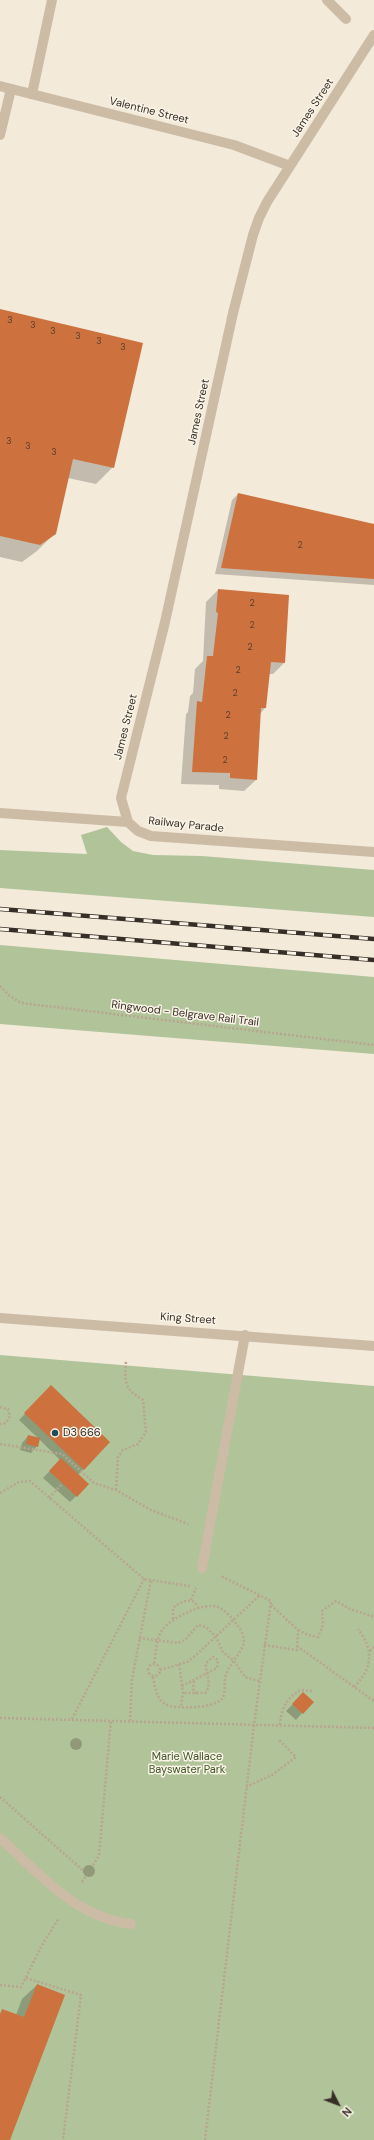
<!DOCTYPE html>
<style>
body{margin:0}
#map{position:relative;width:374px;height:2140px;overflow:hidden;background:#f3eada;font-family:"DM Sans",sans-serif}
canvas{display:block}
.north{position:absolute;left:318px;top:2084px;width:40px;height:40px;-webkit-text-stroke:3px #faf4e7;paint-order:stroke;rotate:132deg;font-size:11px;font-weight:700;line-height:16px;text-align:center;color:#372e27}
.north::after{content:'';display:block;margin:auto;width:14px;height:18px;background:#372e27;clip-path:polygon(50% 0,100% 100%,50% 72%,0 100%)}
</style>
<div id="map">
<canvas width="374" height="2140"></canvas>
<div class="north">N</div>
</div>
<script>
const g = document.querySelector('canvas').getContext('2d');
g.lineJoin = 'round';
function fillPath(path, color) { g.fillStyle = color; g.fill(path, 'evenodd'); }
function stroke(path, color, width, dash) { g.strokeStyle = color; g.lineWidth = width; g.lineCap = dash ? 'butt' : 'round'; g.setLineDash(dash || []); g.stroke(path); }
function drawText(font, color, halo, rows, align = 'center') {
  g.font = font + ' "DM Sans",sans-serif'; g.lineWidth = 3; g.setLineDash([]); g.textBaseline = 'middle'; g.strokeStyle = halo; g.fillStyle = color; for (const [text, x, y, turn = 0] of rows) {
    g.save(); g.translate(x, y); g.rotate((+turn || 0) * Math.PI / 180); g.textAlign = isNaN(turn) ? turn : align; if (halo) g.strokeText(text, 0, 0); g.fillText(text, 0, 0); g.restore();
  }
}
const green = new Path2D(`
 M107,827l14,15 12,9 20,4 49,1 172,14v47l-374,-29v-38l87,4 -6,-19z
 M0,945l374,32v77l-374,-30z
 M0,1355l374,31v754h-374z`);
const shadow = new Path2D(`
 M0,310l113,157 -17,17 -28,-6 -13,55 -18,18 -15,11 -22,-5z
 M238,494l136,31v60l-159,-11 17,-74z
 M218,590l66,73 -11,11h-4l-4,34 -5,6 -4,66 -12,11 -25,-2v-4l-38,-1 5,-70 2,-2 2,-16 3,-3 2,-24 8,-8 3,-59z
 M51,1387l58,55 -31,33 -2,21 -6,6 -27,-24 17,-18 -21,-21 -2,7 -6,7 -11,-3 2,-7 6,-7 10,2 -19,-18z
 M297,1700l5,13 -6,7 -10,-9z
 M37,1985l-29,155h-8v-127l3,-3 13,5 6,-16z`);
const building = new Path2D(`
 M0,309l143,34 -29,125 -41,-9 -17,75 -16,11 -40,-9z
 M238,493l136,31v55l-153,-11z
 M218,589l71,6 -4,68 -14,-1 -5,46h-5l-4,72 -27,-2v-5l-38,-1 5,-71 5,1 5,-46h6l5,-43 -2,-1z
 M51,1385l59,57 -26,28 -60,-57z
 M28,1435l12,3 -2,9 -12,-3z
 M61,1458l28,26 -12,13 -28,-26z
 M303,1692l11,10 -11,12 -11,-10z
 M37,1984l28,11 -55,145h-10v-125l2,-6 22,8z`);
const path = new Path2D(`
 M0,986l10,10 11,7 353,42
 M0,1407l8,2 2,7 -4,7 -6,1
 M0,1444l62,10 32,29 22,7 35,20 37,14
 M116,1490l2,-33 5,-7 15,-6 8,-12 -3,-32c-20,-12 -18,-18 -17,-40
 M0,1493l19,-11 11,-1 114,98 46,7
 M49,1498l12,-13
 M191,1600l5,-12
 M173,1619v-11c7,-6 14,-9 22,-6l4,7
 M298,1630l10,5 10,2 5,-12 -1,-14 14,-10 14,8 24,8
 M139,1638l39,5 7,-3 13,-15 8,2 10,10 7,15 11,9 11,16 14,4
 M264,1645l33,5 1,-20 -27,-25
 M297,1646l77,55
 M370,1651l4,-4
 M148 1670a6 6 0 1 1 12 0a6 6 0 1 1-12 0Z
 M179,1664l4,29 -2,14
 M160,1670l27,-8 8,-6 65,-61
 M153,1677c2,10 3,21 12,27 10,6 49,4 57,-5 4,-6 2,-14 3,-21 3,-13 15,-23 19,-35 0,-9 -4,-15 -10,-22 -4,-5 -9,-11 -16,-14 -14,-5 -45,10 -55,22 -7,8 -7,24 -9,35
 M194,1681l-1,8 4,5
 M182,1686l35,-18 1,-8 -5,-3 -7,6c-1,11 7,21 -1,30h-22
 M354,1687c19,-19 20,-37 4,-58
 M0,1718l374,10
 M72,1719l72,-140
 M130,1721l2,-42 19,-99
 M280,1725c1,-16 6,-27 21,-35l12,1
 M246,1787l26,-12 24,-18 -18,-18
 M0,1797l87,77
 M82,1882l17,-26 12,-136
 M26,1978l55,17 -18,145
 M0,1985l21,2 21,-42 17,-27
 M205,2140l49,-415 17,-124 -50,-25`);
const lane = new Path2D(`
 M327,0l19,19
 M32,94l20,-94
 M0,135l11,-46
 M202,1568l43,-233
 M0,1838c39,35 76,80 131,86`);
const street = new Path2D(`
 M0,86l234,59 56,21
 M0,813l128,9 10,9 13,5 223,16
 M128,822l-7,-24 44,-176 68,-309 20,-78 6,-17 8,-16 107,-167
 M0,1318l374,28`);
const rail = new Path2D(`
 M0,909l374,30
 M0,929l374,31`);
const trees = [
 [76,1744],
 [89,1871]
];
const markers = [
 [55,1433,4,"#1a4f5b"]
];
const numberNames = [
 ["3",10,321],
 ["3",33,326],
 ["3",53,332],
 ["3",78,337],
 ["3",99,342],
 ["3",123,348],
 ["3",9,442],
 ["3",28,447],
 ["3",54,453],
 ["2",300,546],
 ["2",252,604],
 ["2",252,626],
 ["2",250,648],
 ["2",238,671],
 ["2",235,694],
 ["2",228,716],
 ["2",226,737],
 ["2",225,761]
];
const streetNames = [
 ["James Street",313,108,-57],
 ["Valentine Street",149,111,14],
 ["James Street",199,412,-78],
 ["James Street",126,727,-76],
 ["Railway Parade",186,825,6],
 ["Ringwood - Belgrave Rail Trail",185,1014,7],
 ["King Street",188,1319,4]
];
const poiNames = [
 ["D3 666",63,1433]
];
const parkNames = [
 ["Marie Wallace",187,1757],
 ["Bayswater Park",187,1770]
];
fillPath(green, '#b0c399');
fillPath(shadow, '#0003');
fillPath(building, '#cd713e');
stroke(path, '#b8a58f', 2.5, [2, 2]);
stroke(lane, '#ccbba5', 10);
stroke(street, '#ccbba5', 10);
stroke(rail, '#372e27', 4.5);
stroke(rail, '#faf4e7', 3, [9]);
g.fillStyle = '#919979';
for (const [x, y] of trees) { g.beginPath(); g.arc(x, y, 6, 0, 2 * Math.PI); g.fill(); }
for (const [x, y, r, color] of markers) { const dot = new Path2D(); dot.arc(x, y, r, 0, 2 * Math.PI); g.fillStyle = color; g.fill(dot); stroke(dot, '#faf4e7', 1.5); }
drawText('9px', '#5c3f2d', null, numberNames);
drawText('11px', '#372e27', '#faf4e7', streetNames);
drawText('11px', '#372e27', '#faf4e7', poiNames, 'left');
drawText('11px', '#415729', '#faf4e7', parkNames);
</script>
